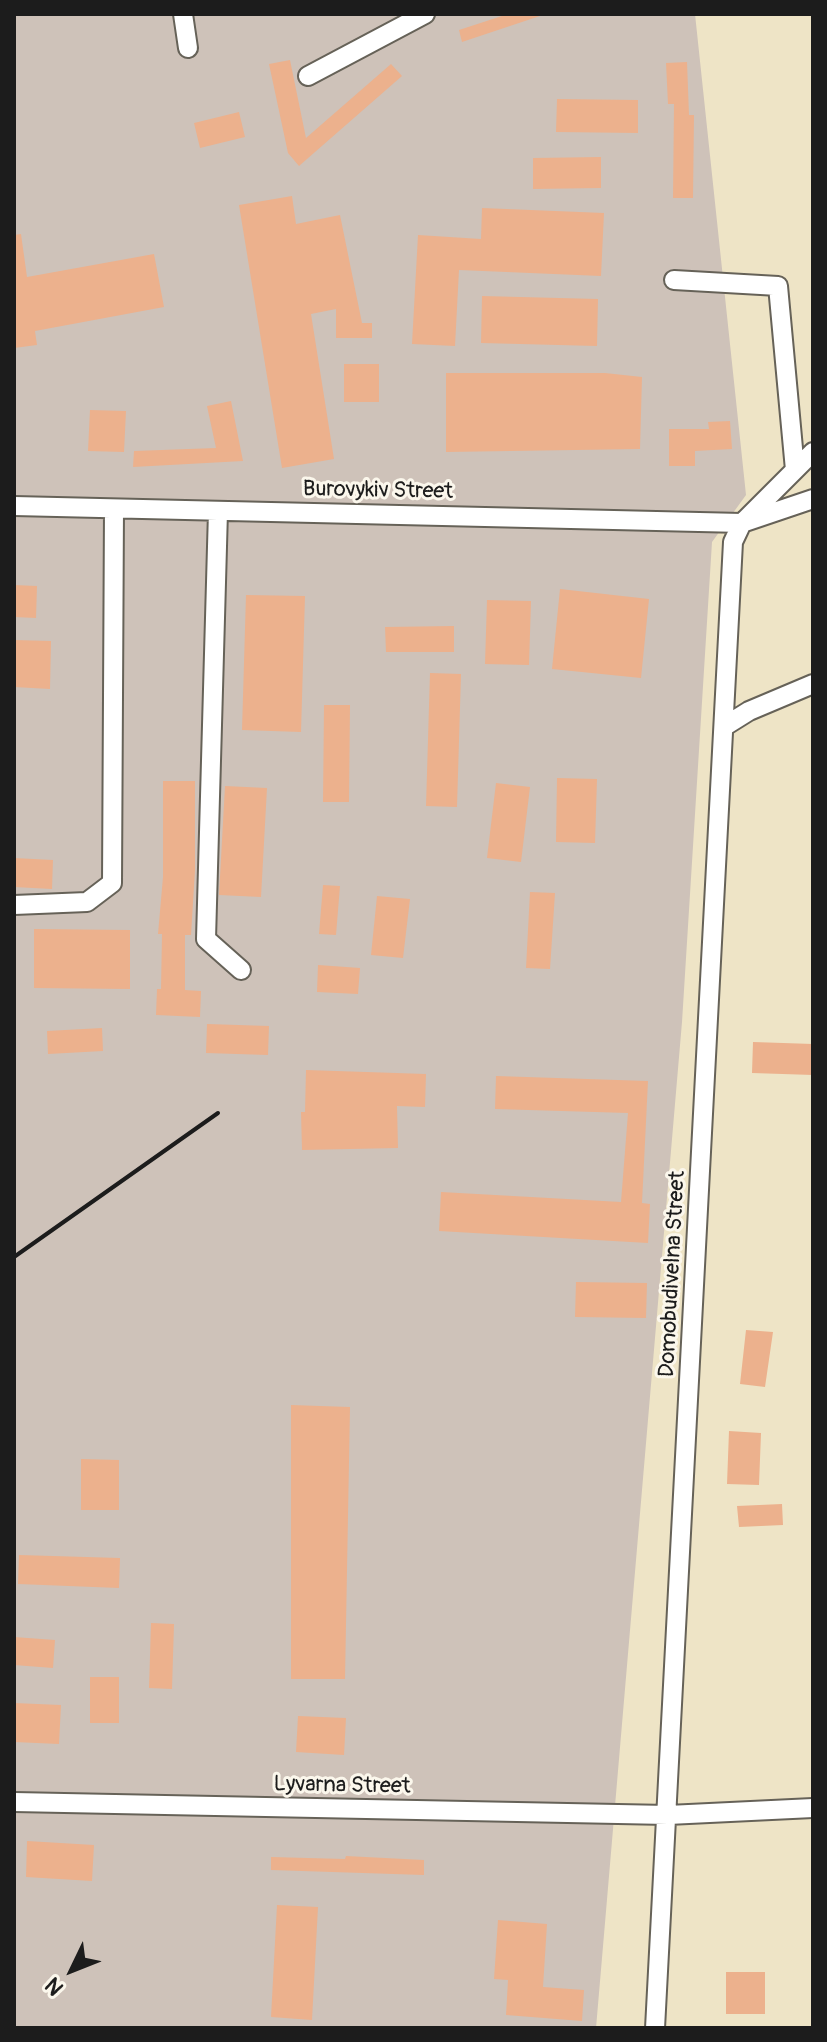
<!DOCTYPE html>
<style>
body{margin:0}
#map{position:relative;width:827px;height:2042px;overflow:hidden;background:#eee4c6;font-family:Pangolin,sans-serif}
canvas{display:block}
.frame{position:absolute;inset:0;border:16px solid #1c1c1c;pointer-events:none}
.north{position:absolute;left:32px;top:1930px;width:80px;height:80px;-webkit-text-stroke:6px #fbf7ec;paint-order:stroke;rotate:227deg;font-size:22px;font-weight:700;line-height:32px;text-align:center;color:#1c1c1c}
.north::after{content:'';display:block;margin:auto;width:28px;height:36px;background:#1c1c1c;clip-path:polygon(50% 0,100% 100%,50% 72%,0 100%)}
</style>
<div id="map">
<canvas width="827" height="2042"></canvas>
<div class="frame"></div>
<div class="north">N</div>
</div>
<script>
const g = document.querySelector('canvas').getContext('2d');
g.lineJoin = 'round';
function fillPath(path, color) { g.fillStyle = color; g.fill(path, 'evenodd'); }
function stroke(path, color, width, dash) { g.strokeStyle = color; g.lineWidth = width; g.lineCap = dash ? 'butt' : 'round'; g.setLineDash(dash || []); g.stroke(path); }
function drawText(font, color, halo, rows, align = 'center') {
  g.font = font + ' Pangolin,sans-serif'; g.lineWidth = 6; g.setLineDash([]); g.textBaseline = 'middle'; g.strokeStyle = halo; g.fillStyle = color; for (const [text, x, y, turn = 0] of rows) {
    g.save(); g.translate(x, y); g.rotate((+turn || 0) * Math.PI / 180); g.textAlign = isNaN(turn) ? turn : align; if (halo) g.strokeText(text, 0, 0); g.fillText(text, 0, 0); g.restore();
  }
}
const industrial = new Path2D(`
 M14,14h681l51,481 -34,47 -30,480 -86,1006h-582z`);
const building = new Path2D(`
 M508,14l32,2 -78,26 -3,-12z
 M290,60l16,78 85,-74 11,12 -103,90 -11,-13 -19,-89z
 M687,62l2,53h5l-1,83h-20l1,-94h-6l-2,-41z
 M557,99l81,1v33l-82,-1z
 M239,112l6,25 -45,11 -6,-25z
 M601,157v31l-68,1v-31z
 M292,196l4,28 44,-9 22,108h10v15h-36v-29l-25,5 23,145 -52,9 -43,-263z
 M482,208l122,5 -3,63 -142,-6 -4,76 -43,-2 6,-109 63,4z
 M21,234l6,43 127,-23 10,53 -129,24 2,14 -23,3v-113z
 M482,296l116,3 -1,47 -116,-3z
 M344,364h35v38h-35z
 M446,373h159l37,4 -2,72 -194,3z
 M231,401l12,60 -110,6 1,-16 82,-3 -9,-42z
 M90,410l36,1 -2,41 -36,-1z
 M730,421l2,28 -37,2v15h-26v-37h40l-1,-7z
 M14,585l23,1 -1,32 -22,-1z
 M560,589l89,10 -8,79 -89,-9z
 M246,595l59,1 -4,136 -59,-2z
 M487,600l44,1 -2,64 -44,-1z
 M454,626v26h-68l-1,-25z
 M14,640l37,1 -1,48 -36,-2z
 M430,673l31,1 -4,133 -31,-1z
 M324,705h26l-1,97h-26z
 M557,778l40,1 -2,64 -39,-1z
 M163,781h32v89l-4,65h-6v55l16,1 -1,26 -44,-2 1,-26h4l1,-55h-4l5,-57z
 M496,783l34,4 -9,75 -34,-4z
 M225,786l42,2 -6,109 -42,-2z
 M14,858l39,2 -1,29 -38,-2z
 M323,885l17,1 -4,49 -17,-1z
 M530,892l25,1 -5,76 -24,-1z
 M377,896l33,3 -7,59 -32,-3z
 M34,929l96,1v59l-96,-1z
 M318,965l42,3 -2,26 -41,-2z
 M207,1024l62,2 -1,29 -62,-2z
 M102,1028l1,23 -55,3 -1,-23z
 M753,1042l60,2v31l-61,-2z
 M306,1070l120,4 -1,33 -28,-1 1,42 -96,2 -1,-38h4z
 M496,1076l152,5 -6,122 8,1 -2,39 -209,-12 2,-39 180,10 7,-89 -133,-4z
 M576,1282l71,1 -1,35 -71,-1z
 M746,1330l27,2 -8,55 -25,-3z
 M291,1405l59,2 -5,272h-54z
 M729,1431l32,2 -2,52 -32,-1z
 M81,1459l38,1v50h-38z
 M782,1504l1,21 -44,2 -2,-21z
 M19,1555l101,3 -1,30 -101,-4z
 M151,1623l23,1 -2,65 -23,-1z
 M14,1637l41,3 -2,28 -39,-3z
 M90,1677h29v46h-29z
 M14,1703l47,2 -2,39 -45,-2z
 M298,1716l48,2 -2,37 -48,-3z
 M27,1841l67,4 -2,36 -66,-4z
 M346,1856l78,4v15l-153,-5v-13l74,2z
 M277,1905l41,2 -6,113 -41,-3z
 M498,1920l49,4 -4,63 41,3 -2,31 -76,-6 2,-35 -14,-1z
 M726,1972h39v42h-39z`);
const minor = new Path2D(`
 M183,14l5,34
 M308,76l117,-62
 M674,280l104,6 17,184
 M14,506l728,17 71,-24
 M218,511l-12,428 35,31
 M725,726l24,-15 64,-27
 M14,905l73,-3 25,-19 2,-374
 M14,1802l654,13 145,-7
 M655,2028l78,-1486 9,-19 71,-71`);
const rail = new Path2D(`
 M14,1257l204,-144`);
const streetNames = [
 ["Burovykiv Street",378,491,1],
 ["Domobudivelna Street",673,1274,-87],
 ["Lyvarna Street",342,1786,1]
];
fillPath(industrial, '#cec2b9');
fillPath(building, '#ecb18d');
stroke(minor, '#666258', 22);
stroke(minor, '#fff', 18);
stroke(rail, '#1c1c1c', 4);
drawText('22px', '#1c1c1c', '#fbf7ec', streetNames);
</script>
